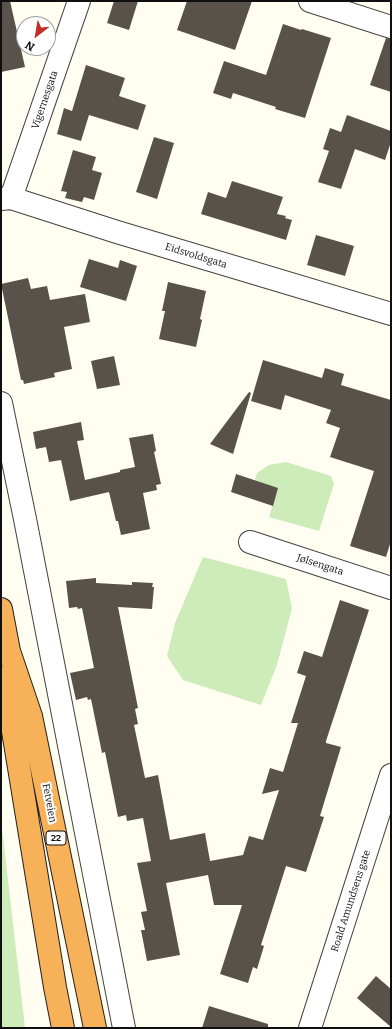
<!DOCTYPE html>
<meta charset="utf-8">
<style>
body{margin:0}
#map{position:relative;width:392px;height:1029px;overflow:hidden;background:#fffef1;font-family:Bitter,serif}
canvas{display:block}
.frame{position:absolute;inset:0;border:2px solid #0f0f0f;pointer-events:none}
.north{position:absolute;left:16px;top:16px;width:40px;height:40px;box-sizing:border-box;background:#fff;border:1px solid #9f9f9f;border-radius:50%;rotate:211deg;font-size:11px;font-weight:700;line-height:16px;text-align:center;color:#0f0f0f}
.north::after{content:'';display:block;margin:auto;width:14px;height:18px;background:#c32d23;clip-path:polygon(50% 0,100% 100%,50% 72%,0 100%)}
</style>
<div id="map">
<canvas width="392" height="1029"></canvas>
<div class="frame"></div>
<div class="north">N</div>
</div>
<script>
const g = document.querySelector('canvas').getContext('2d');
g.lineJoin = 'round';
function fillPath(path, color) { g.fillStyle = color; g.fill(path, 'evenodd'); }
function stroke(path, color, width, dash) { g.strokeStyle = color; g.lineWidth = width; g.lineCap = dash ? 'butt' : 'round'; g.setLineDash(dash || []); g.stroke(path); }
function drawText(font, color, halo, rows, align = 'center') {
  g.font = font + ' Bitter,serif'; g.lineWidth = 4; g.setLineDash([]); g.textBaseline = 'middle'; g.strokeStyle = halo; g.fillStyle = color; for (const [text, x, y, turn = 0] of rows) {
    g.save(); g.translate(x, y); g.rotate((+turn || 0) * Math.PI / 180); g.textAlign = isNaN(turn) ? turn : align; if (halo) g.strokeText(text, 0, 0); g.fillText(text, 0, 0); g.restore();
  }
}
const green = new Path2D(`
 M286,462l45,14 3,8 -15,47 -50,-14 8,-27 -23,-7 3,-10 12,-8z
 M203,557l83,22 6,29 -15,57 -16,40 -78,-25 -16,-24 8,-33z
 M1,819l24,209h-24z`);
const building = new Path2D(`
 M1,1h9l15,66 -24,5z
 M114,1h24l-9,29 -22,-7z
 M187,1h65l-17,49 -58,-20z
 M283,24l18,6 1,-1 29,9 -26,80 -30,-9 1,-2 -43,-14 -2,6 -18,-6 11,-32 42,14z
 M386,38l5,1v53l-21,-7z
 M86,65l39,13 -6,18 27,9 -8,25 -49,-15 -8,26 -24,-7 7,-26 8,3z
 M347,115l44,16v11l-6,18 -30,-11 -14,40 -23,-7 11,-31 -6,-2 7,-21 11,4z
 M154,137l20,6 -17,56 -21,-7z
 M73,150l23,7 -4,13 10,3 -8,27 -10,-3 -2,5 -17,-4 2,-6 -6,-1z
 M232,181l51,16 -6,17 9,2 -1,2 7,2 -6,20 -85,-26 7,-22 18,6z
 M316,235l38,11 -9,30 -38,-11z
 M89,259l29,9 2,-8 17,6 -11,35 -46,-14z
 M28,278l3,11 16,-3 3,14 35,-6 5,28 -26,5 8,42 -18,4 1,4 -31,7 -1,-4h-2l-20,-96z
 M168,282l38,9 -6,28 2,1 -6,27 -37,-8 6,-28h-3z
 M114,356l6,29 -23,4 -6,-28z
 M263,360l59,18 3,-10 19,6 -3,11 50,15v141l-5,16 -36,-11 24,-75 -44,-14 10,-29 -14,-5 5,-13 -46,-15 -4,15 -30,-9z
 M249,392l2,1 -18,61 -23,-10z
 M81,422l3,18 -7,1 8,39 35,-8v-2l15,-3 -6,-29 24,-4 3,17 -2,1 7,32 -5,1 1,5 -14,3 7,36 -29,6 -3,-14h-2l-7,-29 -39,9 -9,-41 -12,2 -3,-15 -10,2 -3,-17z
 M236,474l42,14 -5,18 -42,-14z
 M96,578v5l36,2v-3l21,1 -1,4h2l-2,22 -34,-2 20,101 -3,1 3,15 -4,1 11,53 13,-3 12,65 35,-7 5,28 33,-6 6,-19 14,4 16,-50 -17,4 8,-26 13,4 15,-49h-7l15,-47 -9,-3 7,-22 18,6 18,-57 29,10 -43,131v2l15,4 -21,69 4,1 -18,55 -20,-6 -25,79 3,1 -7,23 -4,-2 -5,16 -28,-9 22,-69h-28l-6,-30 -42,8 14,72 -33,6 -6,-31h4l-4,-18 6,-1 -10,-48 14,-2 -8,-43 -16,3 -1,-6 -8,2 -13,-65 -3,1 -11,-54 -3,1 -1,-3 -11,3 -6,-27 24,-5 -12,-60 -4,1 -1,-2 -8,1 -3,-27z
 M376,976l15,13v38l-34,-29z
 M209,1006l59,18v4h-66z`);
const street = new Path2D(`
 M310,1l81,26
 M11,198l68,-197
 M1,199l10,-1 106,34 274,82
 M1,403l24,116 99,509
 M250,542l141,46
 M310,1028l81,-253`);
const highway = new Path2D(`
 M1,609l8,42 22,65 64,312
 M10,674l1,45 44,268 8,41`);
const shields = [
 [56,838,20]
];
const shieldNames = [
 ["22",56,838]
];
const streetNames = [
 ["Vigernesgata",45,100,-71],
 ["Eidsvoldsgata",196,256,17],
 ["Jølsengata",320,565,18],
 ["Fetveien",49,803,79],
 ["Roald Amundsens gate",351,901,-72]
];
fillPath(green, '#ceebba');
fillPath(building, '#58524b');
stroke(street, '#424242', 24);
stroke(highway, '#202020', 24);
stroke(street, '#fff', 22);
stroke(highway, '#f7b158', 22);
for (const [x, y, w] of shields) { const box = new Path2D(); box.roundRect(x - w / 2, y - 7, w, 14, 3); g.fillStyle = '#fff'; g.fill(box); stroke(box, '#0f0f0f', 1); }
drawText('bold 9px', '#0f0f0f', null, shieldNames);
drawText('10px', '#0f0f0f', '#fff', streetNames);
</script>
